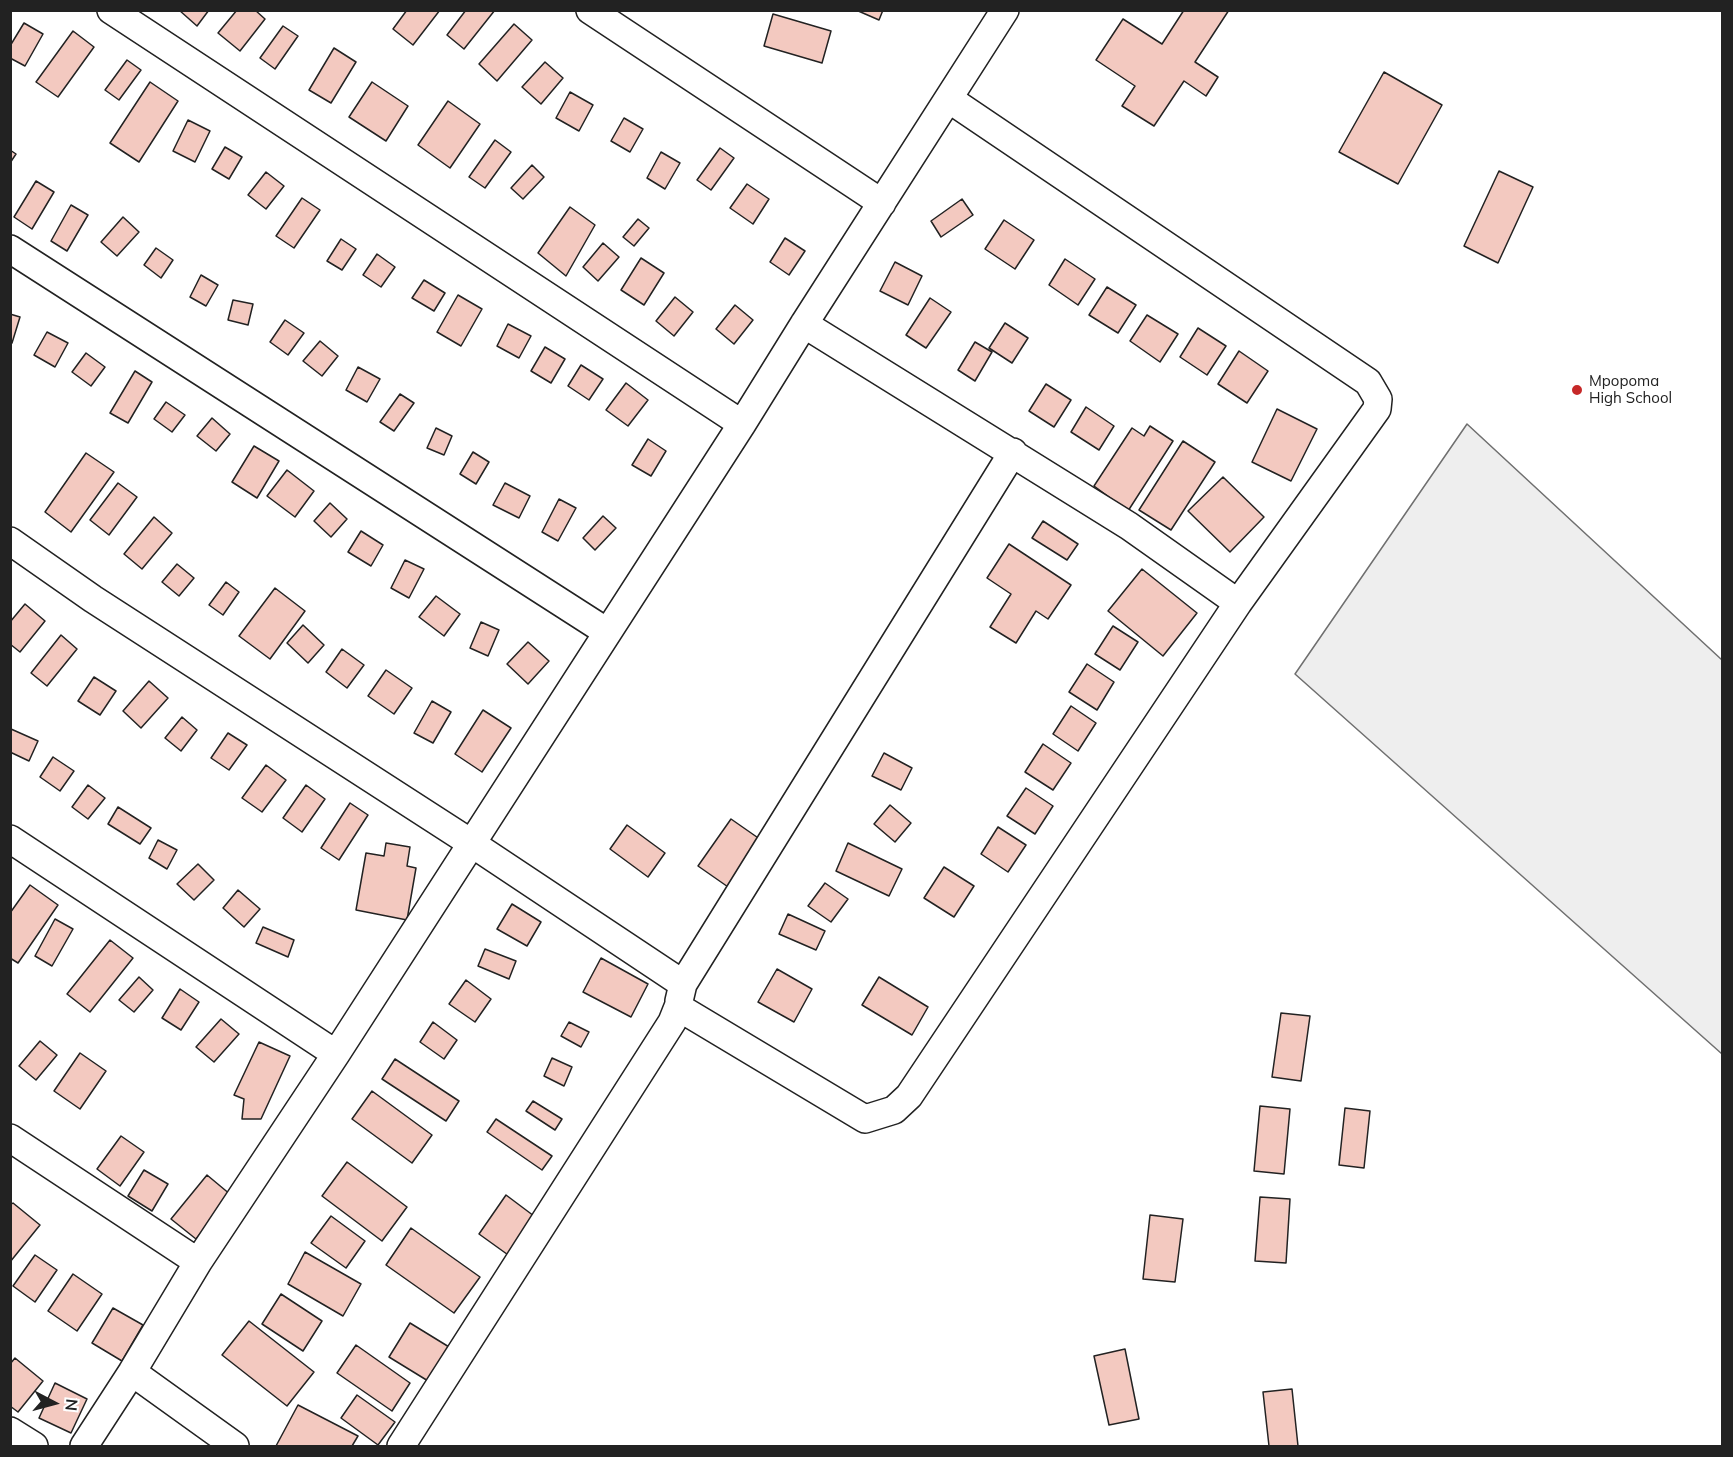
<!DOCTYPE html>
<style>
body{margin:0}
#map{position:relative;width:1733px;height:1457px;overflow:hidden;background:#fff;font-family:Mulish,sans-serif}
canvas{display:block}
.frame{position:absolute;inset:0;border:12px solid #222;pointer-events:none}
.north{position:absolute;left:24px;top:1373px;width:60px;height:60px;-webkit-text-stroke:4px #fff;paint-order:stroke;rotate:96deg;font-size:16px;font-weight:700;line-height:24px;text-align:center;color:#222}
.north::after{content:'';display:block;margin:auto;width:21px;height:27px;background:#222;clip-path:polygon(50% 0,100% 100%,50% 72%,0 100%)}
</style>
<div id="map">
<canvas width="1733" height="1457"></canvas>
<div class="frame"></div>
<div class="north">N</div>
</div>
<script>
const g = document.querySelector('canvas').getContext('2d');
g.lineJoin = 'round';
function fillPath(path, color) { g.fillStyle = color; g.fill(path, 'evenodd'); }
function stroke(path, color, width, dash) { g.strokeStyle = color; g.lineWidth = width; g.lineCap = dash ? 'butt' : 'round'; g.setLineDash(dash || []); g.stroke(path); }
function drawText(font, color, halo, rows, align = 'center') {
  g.font = font + ' Mulish,sans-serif'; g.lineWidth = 4.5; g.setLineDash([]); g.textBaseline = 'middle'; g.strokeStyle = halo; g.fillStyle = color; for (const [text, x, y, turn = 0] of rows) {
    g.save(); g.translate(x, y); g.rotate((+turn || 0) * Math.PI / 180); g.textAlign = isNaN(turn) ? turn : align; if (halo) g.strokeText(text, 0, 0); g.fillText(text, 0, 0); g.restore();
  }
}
const green = new Path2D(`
 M1467,424l255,236v394l-427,-380z`);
const building = new Path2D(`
 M179,10h30l-12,16z
 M237,10h18l10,9 -25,32 -22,-18z
 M407,10h33l-27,35 -20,-16z
 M466,10h29l-31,39 -17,-14z
 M856,10h27l-4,10z
 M1184,10h45l-34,52 23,15 -12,19 -22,-15 -30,45 -32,-20 13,-20 -39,-26 27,-41 39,25z
 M773,14l58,17 -9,32 -58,-17z
 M24,23l19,11 -18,32 -15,-8v-12z
 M514,24l18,16 -35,41 -18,-17z
 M283,26l15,10 -23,33 -15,-11z
 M73,31l21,16 -36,50 -22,-15z
 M334,48l22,14 -25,41 -22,-13z
 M127,60l14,10 -22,30 -14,-10z
 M545,62l18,16 -22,26 -19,-17z
 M1384,72l58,33 -44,79 -59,-32z
 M150,82l28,19 -39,61 -29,-19z
 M372,82l36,24 -22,35 -37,-24z
 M570,92l23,13 -14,26 -23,-13z
 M448,101l32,23 -30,44 -32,-23z
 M624,118l19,11 -13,23 -19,-11z
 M188,120l22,11 -15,31 -22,-11z
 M495,140l16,12 -26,36 -16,-11z
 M225,147l17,10 -13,22 -17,-10z
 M720,148l14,10 -23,32 -14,-10z
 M10,150l6,4 -6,9z
 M661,152l19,11 -15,26 -18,-11z
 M532,165l12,12 -21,22 -12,-11z
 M1499,171l34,16 -35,76 -34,-17z
 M266,172l18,14 -18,23 -18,-14z
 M36,181l18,11 -22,37 -18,-12z
 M747,184l22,15 -16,25 -23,-16z
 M302,198l18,12 -26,38 -18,-12z
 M962,199l11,16 -32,22 -10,-16z
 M71,205l17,10 -21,36 -16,-10z
 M570,207l25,18 -29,51 -28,-23z
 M123,217l16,15 -22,24 -16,-14z
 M638,219l11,9 -15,18 -11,-9z
 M1004,220l30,20 -19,29 -30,-20z
 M785,238l20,13 -16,24 -19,-13z
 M341,239l15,10 -14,21 -15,-9z
 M603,243l16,14 -21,24 -15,-14z
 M156,248l17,12 -12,18 -17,-13z
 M377,254l18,13 -14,20 -18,-12z
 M641,258l23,15 -20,32 -23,-15z
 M1065,259l30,20 -17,26 -29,-20z
 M895,262l27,14 -14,29 -28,-14z
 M201,275l17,10 -12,21 -16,-9z
 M424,280l21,13 -11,18 -22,-13z
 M1107,287l29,18 -18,28 -29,-18z
 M458,295l24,14 -21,37 -24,-14z
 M675,297l18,15 -19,24 -18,-15z
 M930,298l21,14 -25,36 -20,-13z
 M233,300l20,4 -5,21 -20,-5z
 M735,305l18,15 -19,24 -18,-15z
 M10,314l10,3 -8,26h-2z
 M1147,315l31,19 -18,28 -30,-21z
 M285,320l19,13 -16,22 -18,-13z
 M1005,323l23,15 -16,25 -23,-15z
 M508,324l23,12 -12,22 -22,-12z
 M1198,328l28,18 -19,29 -27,-18z
 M47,332l21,11 -13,24 -21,-12z
 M320,341l18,15 -16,20 -19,-15z
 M975,342l17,10 -17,29 -17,-11z
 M545,347l20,12 -14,24 -20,-12z
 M1239,351l29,20 -21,32 -29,-19z
 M86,353l19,14 -14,19 -19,-14z
 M581,365l22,14 -14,21 -21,-14z
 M358,367l22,12 -13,23 -21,-12z
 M135,371l17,11 -24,41 -18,-10z
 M626,383l22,17 -20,26 -22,-16z
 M1046,384l25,16 -17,27 -25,-16z
 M400,394l14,9 -20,28 -14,-9z
 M166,402l19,13 -13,17 -18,-13z
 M1086,407l28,19 -15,24 -28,-18z
 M1277,409l40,20 -26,52 -39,-19z
 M212,418l18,16 -14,17 -19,-15z
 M1150,426l23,15 -45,70 -34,-25 38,-58 12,8z
 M436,428l16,8 -8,19 -17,-7z
 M648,439l18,12 -15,25 -19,-11z
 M1183,441l32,21 -44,68 -32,-20z
 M254,446l25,15 -22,37 -25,-16z
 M473,452l16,10 -13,22 -16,-10z
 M86,453l28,19 -43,60 -26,-20z
 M287,470l27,21 -19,26 -28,-21z
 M1223,477l41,40 -34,35 -42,-41z
 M118,483l19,14 -28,38 -19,-15z
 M505,483l25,13 -11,22 -26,-13z
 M559,499l17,9 -18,33 -16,-9z
 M330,503l17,16 -16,18 -17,-16z
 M603,516l13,12 -21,22 -12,-12z
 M154,517l18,16 -30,36 -18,-15z
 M1043,521l35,23 -11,16 -35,-22z
 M361,531l22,14 -12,21 -23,-14z
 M1009,544l62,41 -23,34 -12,-8 -20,32 -26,-16 21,-33 -24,-16z
 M405,560l19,9 -15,29 -18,-10z
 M177,564l17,14 -15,18 -17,-14z
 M1142,569l55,44 -34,43 -55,-45z
 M226,582l13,10 -16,23 -14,-10z
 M275,588l30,23 -35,48 -31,-23z
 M436,596l24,18 -16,22 -25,-19z
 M25,604l20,17 -25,31 -10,-8v-22z
 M481,622l18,8 -11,26 -18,-8z
 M303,625l21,20 -16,18 -21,-20z
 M1113,626l25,16 -18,28 -25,-16z
 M61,635l16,14 -30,37 -16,-13z
 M528,642l21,19 -21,23 -21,-20z
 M342,649l22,16 -17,23 -21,-16z
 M1087,664l27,18 -17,28 -28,-18z
 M386,670l26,18 -18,26 -26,-18z
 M94,677l22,14 -16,24 -22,-14z
 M149,681l19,17 -27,30 -18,-17z
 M432,701l19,11 -18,31 -19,-10z
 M1071,706l25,17 -18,28 -25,-17z
 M483,710l28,18 -29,44 -27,-18z
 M182,717l15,13 -16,21 -16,-13z
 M11,729l27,12 -9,20 -19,-9z
 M228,733l19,12 -18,25 -18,-12z
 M1043,744l28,19 -18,27 -28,-18z
 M884,753l28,15 -11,22 -29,-14z
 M53,757l21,14 -14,20 -20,-14z
 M266,765l20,15 -24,32 -20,-14z
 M88,785l17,13 -17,21 -16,-12z
 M306,785l19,14 -23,33 -19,-14z
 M1026,788l27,18 -18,28 -28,-18z
 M350,803l18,12 -29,45 -18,-12z
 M890,805l21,18 -16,19 -21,-18z
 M118,807l33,21 -11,16 -32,-20z
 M731,819l33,23 -33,47 -33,-23z
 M627,825l38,28 -17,24 -38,-28z
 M998,827l28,18 -18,27 -27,-18z
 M158,840l19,10 -10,19 -18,-11z
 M386,843l24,4 -3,19 9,2 -9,52 -51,-10 10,-57 18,3z
 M848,843l54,26 -13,27 -53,-25z
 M198,864l16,16 -20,20 -17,-16z
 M944,867l30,19 -20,31 -30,-19z
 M825,883l23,16 -17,23 -23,-16z
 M30,885l28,20 -40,58 -8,-5v-45z
 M238,890l22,19 -16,18 -21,-19z
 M512,904l29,18 -14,24 -30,-17z
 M788,914l37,17 -9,19 -37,-16z
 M55,919l18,10 -21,37 -17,-10z
 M263,927l31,13 -6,17 -32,-14z
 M110,940l23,18 -43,54 -23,-18z
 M485,949l31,12 -7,18 -31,-13z
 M601,958l47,26 -17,33 -48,-25z
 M777,969l35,20 -18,33 -36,-20z
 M139,977l14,13 -19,22 -15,-12z
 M879,977l49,30 -16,28 -50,-30z
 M466,980l25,19 -16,23 -26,-18z
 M180,989l19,13 -18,28 -19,-12z
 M1281,1013l29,3 -9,65 -29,-4z
 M221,1019l18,15 -25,28 -18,-15z
 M433,1022l24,18 -13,19 -24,-17z
 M569,1022l20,10 -8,15 -20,-11z
 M40,1041l17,14 -21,25 -17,-14z
 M259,1042l31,14 -29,63h-19l2,-20 -10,-4z
 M80,1053l26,18 -26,38 -26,-18z
 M552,1058l20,9 -8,19 -20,-10z
 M395,1059l64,42 -13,20 -64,-42z
 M372,1091l60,44 -20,28 -60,-44z
 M533,1101l29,18 -7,11 -29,-19z
 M1260,1106l30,3 -6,65 -30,-3z
 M1345,1108l25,3 -6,57 -25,-3z
 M496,1119l56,37 -10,14 -55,-38z
 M121,1136l23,16 -24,34 -23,-17z
 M347,1162l60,45 -25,34 -60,-45z
 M144,1170l24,14 -16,27 -24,-15z
 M207,1175l24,20 -35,44 -25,-20z
 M506,1195l32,24 -27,38 -32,-23z
 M1260,1197l30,2 -4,64 -31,-2z
 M13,1203l27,22 -30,37v-57z
 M1150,1215l33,4 -8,63 -32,-3z
 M331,1216l34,25 -19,27 -35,-25z
 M411,1228l69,49 -26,36 -68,-48z
 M305,1252l56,32 -18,32 -55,-32z
 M35,1255l22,15 -22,32 -22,-16z
 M73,1274l29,20 -25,37 -29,-20z
 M281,1294l41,27 -19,30 -41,-27z
 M113,1308l30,17 -21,36 -30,-18z
 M249,1321l65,51 -27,34 -65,-51z
 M410,1323l44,27 -21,34 -44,-27z
 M356,1345l54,38 -18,28 -55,-38z
 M1125,1349l14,70 -30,6 -15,-69z
 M15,1358l28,23 -25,31 -8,-6v-42z
 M55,1383l32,16 -16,34 -32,-15z
 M1292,1389l6,57h-29l-6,-54z
 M357,1395l38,27 -17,23 -37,-27z
 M298,1405l60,31 -6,10h-76z`);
const street = new Path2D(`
 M111,10l631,414
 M590,10l292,193
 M10,249l597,383
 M804,324l325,202 109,77
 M10,541l83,58 378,244 212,141
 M10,839l326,215
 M679,1001l4,-17 330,-532
 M10,1138l188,124
 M132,1372l103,74
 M10,1431l24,15
 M84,1446l48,-74 66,-110 138,-208 406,-630 62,-100 201,-314
 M401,1446l271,-424 6,-15 187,112 29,-9 15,-14 329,-493 139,-194 1,-10 -10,-17 -419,-283`);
const markers = [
 [1577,390,6,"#c62828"]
];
const poiNames = [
 ["Mpopoma",1589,381],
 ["High School",1589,398]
];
fillPath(green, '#eee');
stroke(green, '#6f6f6f', 1.5);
fillPath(building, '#f3c9c0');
stroke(building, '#222', 1.5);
stroke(street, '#222', 30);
stroke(street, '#fff', 27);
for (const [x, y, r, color] of markers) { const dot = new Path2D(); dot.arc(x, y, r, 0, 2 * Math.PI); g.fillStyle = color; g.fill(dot); stroke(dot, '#fff', 2); }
drawText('15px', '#222', '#fff', poiNames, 'left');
</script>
